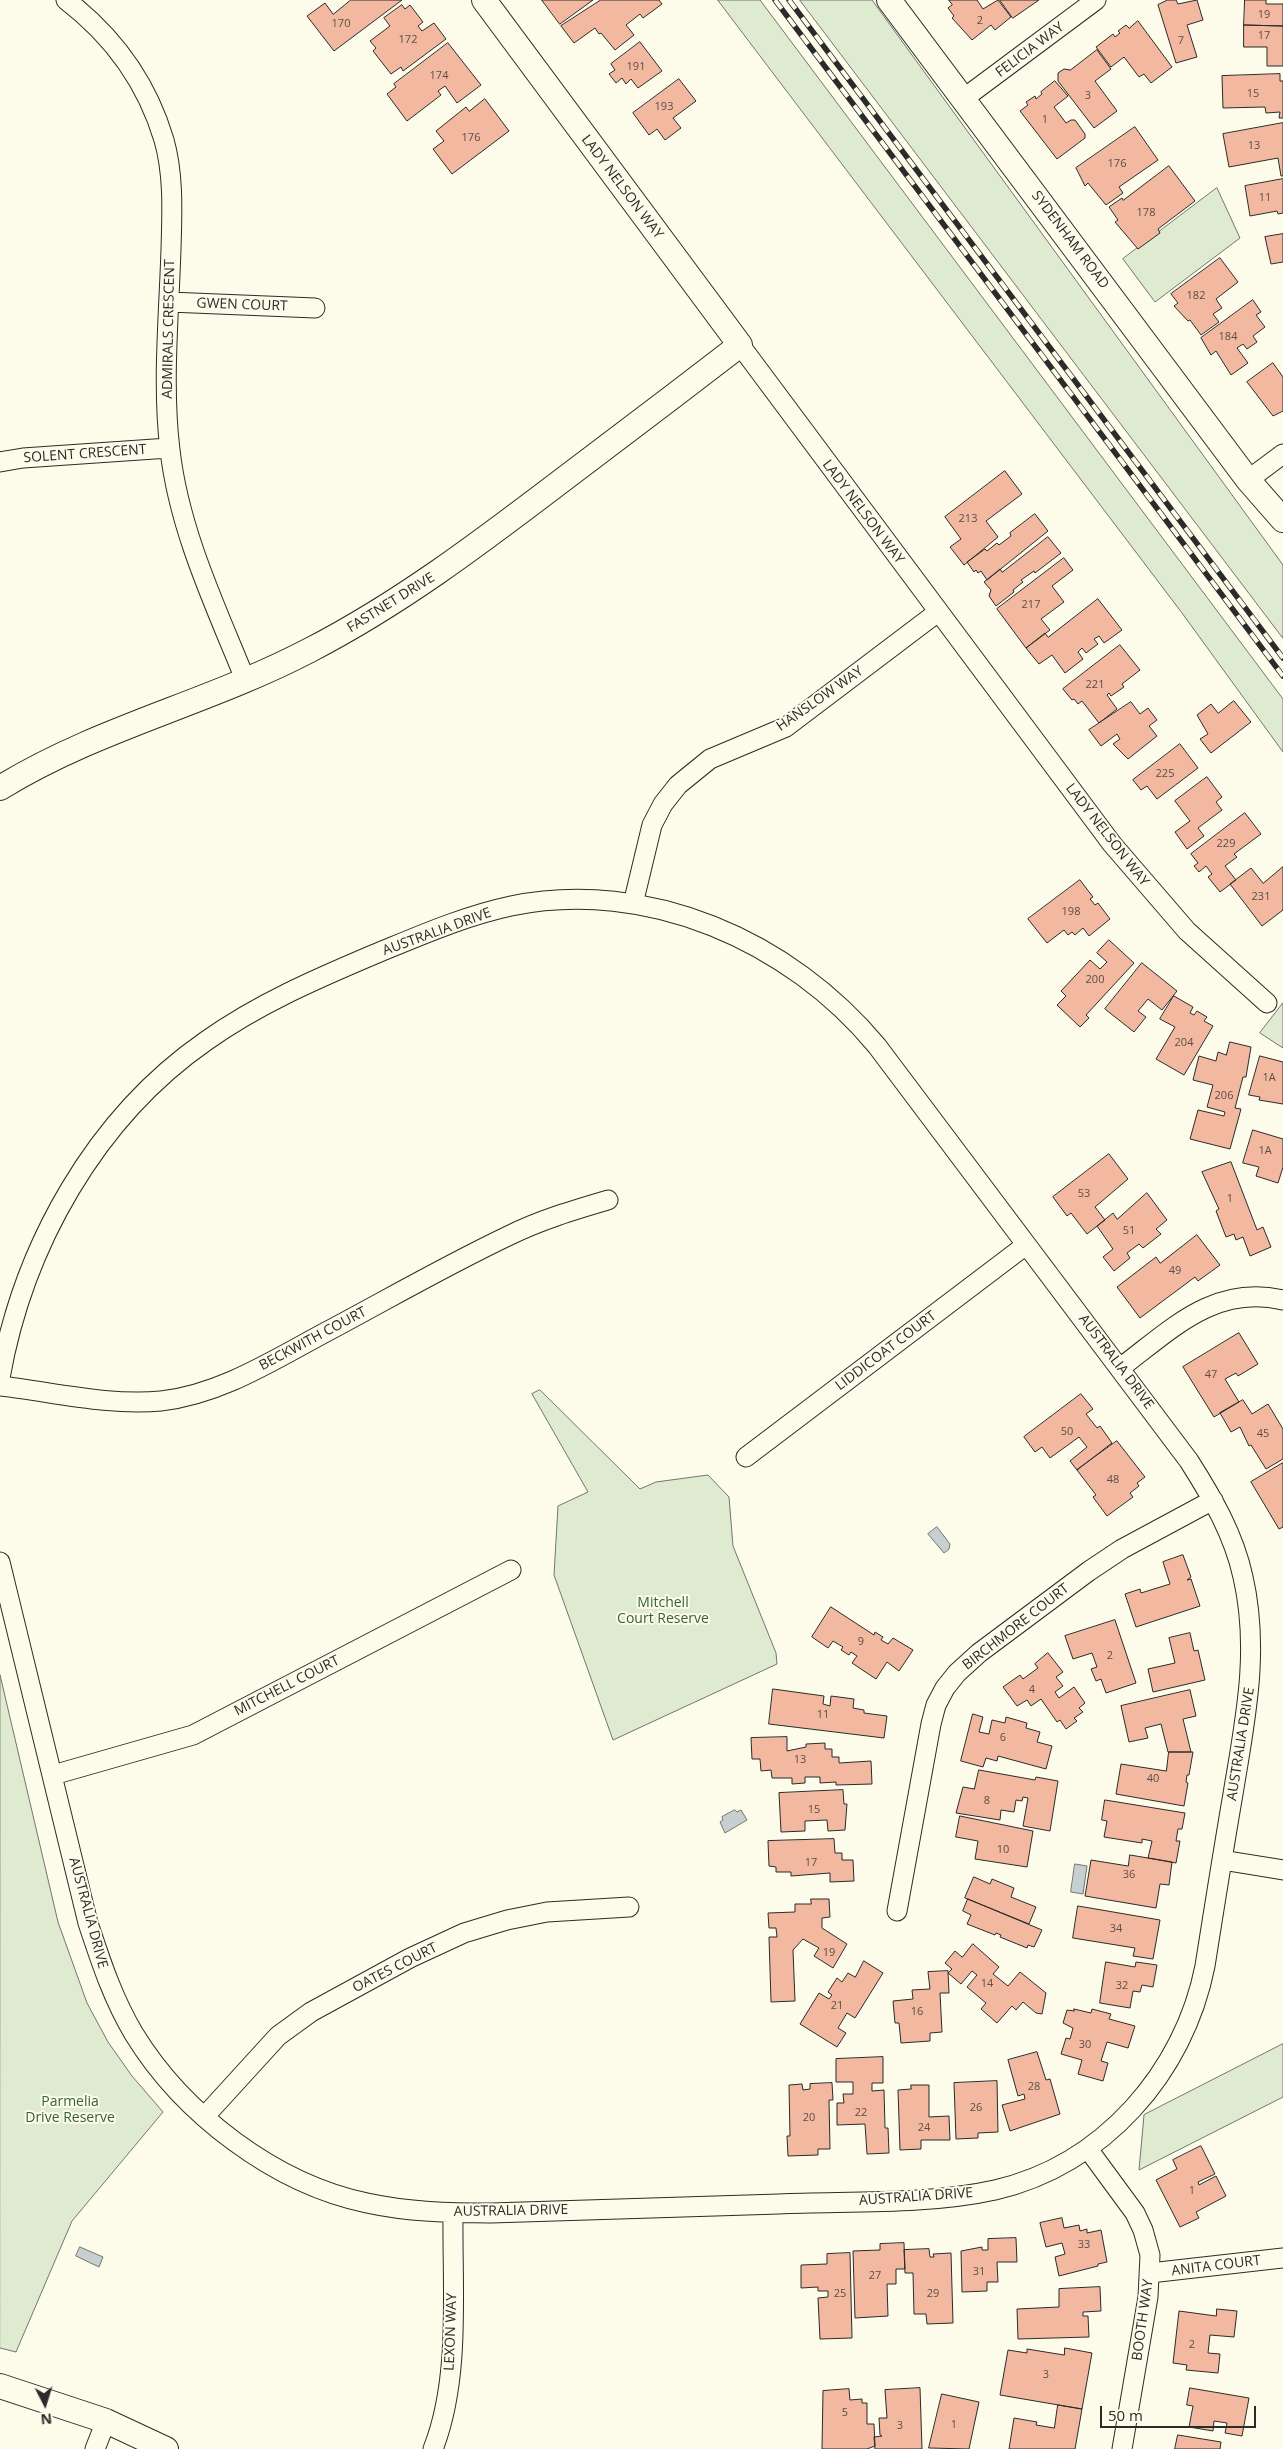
<!DOCTYPE html>
<style>
body{margin:0}
#map{position:relative;width:1283px;height:2449px;overflow:hidden;background:#fdfbea;font-family:"Open Sans",sans-serif}
canvas{display:block}
.north{position:absolute;left:20px;top:2379px;width:50px;height:50px;-webkit-text-stroke:4px #fdfbea;paint-order:stroke;rotate:175deg;font-size:14px;font-weight:700;line-height:20px;text-align:center;color:#2b2b2b}
.north::after{content:'';display:block;margin:auto;width:18px;height:22px;background:#2b2b2b;clip-path:polygon(50% 0,100% 100%,50% 72%,0 100%)}
.scale{position:absolute;left:1100px;top:2406px;width:156px;height:22px;box-sizing:border-box;border:2px solid #2b2b2b;border-top:0;padding-left:6px;font-size:15px;line-height:18px;white-space:nowrap;color:#2b2b2b;-webkit-text-stroke:4px #fdfbea;paint-order:stroke}
</style>
<div id="map">
<canvas width="1283" height="2449"></canvas>
<div class="north">N</div>
<div class="scale">50 m</div>
</div>
<script>
const g = document.querySelector('canvas').getContext('2d');
g.lineJoin = 'round';
function fillPath(path, color) { g.fillStyle = color; g.fill(path, 'evenodd'); }
function stroke(path, color, width, dash) { g.strokeStyle = color; g.lineWidth = width; g.lineCap = dash ? 'butt' : 'round'; g.setLineDash(dash || []); g.stroke(path); }
function drawText(font, color, halo, rows, align = 'center') {
  g.font = font + ' "Open Sans",sans-serif'; g.lineWidth = 4; g.setLineDash([]); g.textBaseline = 'middle'; g.strokeStyle = halo; g.fillStyle = color; for (const [text, x, y, turn = 0] of rows) {
    g.save(); g.translate(x, y); g.rotate((+turn || 0) * Math.PI / 180); g.textAlign = isNaN(turn) ? turn : align; if (halo) g.strokeText(text, 0, 0); g.fillText(text, 0, 0); g.restore();
  }
}
const green = new Path2D(`
 M718,0h42l523,699v53l-101,-139z
 M800,0h72l411,565v73z
 M1217,188l23,50 -85,64 -32,-43z
 M1283,1003v45l-23,-15z
 M540,1390l100,99 16,-7 52,-7 21,22 4,49 43,107 1,11 -164,76 -59,-165 4,-69 30,-14 -56,-98z
 M0,1675l58,247 29,81 21,39 24,34 31,36 -91,109 -56,131 -16,-4z
 M1283,2044v53l-144,73 5,-55z`);
const water = new Path2D(`
 M937,1527l13,17 -1,5 -5,4 -16,-19z
 M735,1810l2,2 4,-2 6,10 -22,13 -5,-11 3,-2 -1,-3z
 M1075,1864l12,2 -4,28 -12,-2z
 M80,2247l23,10 -4,10 -23,-11z`);
const building = new Path2D(`
 M351,0h51l-68,51 -27,-35 18,-13 8,11z
 M542,0h51l-33,24z
 M601,0h58l3,4 -19,14 -3,-4 -14,11 8,10 -19,15 -14,-17 -2,1 -4,-6 -21,15 -13,-17z
 M949,0h28l6,9 15,-9 13,17 -16,13 -4,-5 -19,15 -20,-22 2,-2 -6,-8 4,-3z
 M1000,0h39l-26,18z
 M1168,0h8l2,4 19,-4 6,20 -16,5 10,32 -21,6 -18,-58z
 M1245,0h21v4h17v22l-39,-1z
 M402,5l3,4 5,-4 13,17 -5,4 4,5 12,-8 12,16 -43,32 -2,-4 -10,7 -18,-23 3,-3 -6,-7 20,-15 -6,-8z
 M1138,21l34,46 -21,16 -7,-9 -5,3 -15,-20 -13,10 -15,-20 17,-13 2,3 5,-4 -2,-2 8,-6 3,3z
 M1244,25l39,1v40h-16v-19h-23z
 M640,42l22,29 -24,17 -7,-9 -5,5 -4,-6 -6,5 -7,-9 6,-4 -4,-6z
 M448,43l33,42 -24,18 -12,-17 -7,5 3,4 -34,26 -20,-27 9,-7 -2,-3z
 M1097,50l14,19 -16,12 22,30 -23,17 -36,-47v-8l6,-4 6,1z
 M1280,74v7h3v37h-4l1,-6 -14,1 -1,-6 -42,1 -1,-32z
 M679,79l17,22 -23,17 8,10 -16,12 -8,-11 -8,6 -16,-22z
 M1055,81l13,15 -14,11 12,16 5,-3h4l10,14v4l-28,21 -37,-48 8,-6 -2,-3 9,-6 1,3 6,-5 -1,-2z
 M485,99l24,32 -57,43 -19,-25 11,-8 -8,-10 30,-24 3,4z
 M1283,123v53h-2l-3,-18 -49,9 -6,-33z
 M1135,127l23,33 -39,27 4,6 -17,12 -18,-22 -3,3 -9,-18z
 M1169,166l26,35 -37,28 2,4 -22,16 -23,-27 3,-2 -9,-13 13,-9 1,2z
 M1283,179v34l-5,1 -1,-3 -27,5 -5,-30z
 M1283,234v28l-12,2 -6,-27z
 M1220,258l18,24 -22,17 6,9 -9,6 6,8 -18,13 -11,-15 -2,1 -14,-15 4,-3 -7,-9z
 M1253,300l8,12 -5,3 9,12 -12,9 4,6 -10,7 -4,-5 -6,4 11,15 -17,12 -15,-24 -5,4 -10,-17z
 M1273,363l10,14v34l-10,5 -26,-34z
 M1005,471l17,23 -36,27 12,16 -34,28 -14,-18 11,-8 -16,-22z
 M1035,514l13,17 -61,49 -6,-9 -3,2 -2,-3 -2,2 -7,-10 18,-13 2,2 10,-8 2,2 12,-9 -1,-3z
 M1048,537l13,16 -26,20 -1,-2 -13,9 2,2 -10,8 1,2 -18,14 -7,-10 2,-6 -7,-8 16,-13 2,3z
 M1064,558l9,12 -21,16 12,16 -23,17 9,11 -24,18 -29,-39z
 M1098,599l24,31 -18,13 -5,-7 -5,3 4,5 -12,9 -4,-5 -4,4 5,7 -18,14 -13,-18 -13,9 -13,-16 19,-15 3,4z
 M1120,645l20,25 -18,14 2,3 -13,9 -2,-3 -2,2 10,14 -18,14 -17,-22 -4,3 -4,-5 -2,1 -9,-11z
 M1234,701l17,21 -40,31 -11,-14 8,-5 -11,-19 14,-11 7,9z
 M1131,702l9,12 8,-6 9,12 -8,6 8,10 -29,23 -15,-15 7,-5 -3,-5 -16,12 -12,-16z
 M1180,744l18,24 -41,31 -10,-13 -6,4 -8,-10z
 M1207,777l15,20 -6,5 6,8 -24,18 6,8 -17,13 -12,-17 15,-11 -15,-20z
 M1245,813l16,21 -27,20 3,3 -12,9 11,14 -16,12 -12,-15 4,-3 -6,-8 -7,6 -5,-6 4,-3 -7,-9z
 M1283,867v43l-21,16 -32,-42 21,-16 12,15z
 M1080,880l13,17 -3,2 5,6 3,-2 12,16 -21,17 -6,-8 -8,7 -3,-3 -4,3 -4,-5 -17,13 -19,-24z
 M1109,940l25,23 -48,52 3,3 -9,9 -23,-22 9,-9 -5,-5 29,-31 10,9 7,-7 -10,-9z
 M1142,963l35,28 -15,19 -14,-11 -10,12 8,6 -12,15 -29,-23z
 M1174,996l19,11 -3,6 4,2 3,-4 10,6 -3,4 9,5 -29,49 -28,-16 19,-32 -15,-8z
 M1230,1042l21,5 -5,30h-3l-8,31 6,1 -11,40 -40,-10 8,-29 26,6 1,-4 -18,-5 6,-22 -20,-5 6,-24 17,5 2,-9 8,3z
 M1260,1056l23,6v42l-24,-4 1,-3 -11,-2z
 M1253,1130l30,9v28l-5,16 -22,-7 3,-9 -16,-4z
 M1109,1154l19,25 -33,28 10,13 -18,14 -16,-21 -4,3 -14,-19z
 M1231,1162l26,68 6,-3 8,20 -21,9 -7,-19 -7,3 -2,-6 -8,3 -10,-26 3,-2 -17,-37z
 M1147,1193l20,27 -11,9 5,5 -18,14 -4,-4 -12,9 3,5 -16,13 -11,-14 10,-8 -16,-23 16,-13 4,6z
 M1197,1235l23,30 -22,16 -3,-4 -55,41 -23,-31 39,-30 4,6z
 M1239,1333l19,31 -20,12 -2,-3 -11,6 14,23 -25,15 -31,-50z
 M1081,1394l12,15 -7,5 11,14 3,-2 12,17 -35,27 -7,-9 17,-14 -8,-10 -29,21 -8,-11 -7,5 -11,-15z
 M1243,1400l9,14 16,-10 15,25v30l-17,10 -15,-24 -2,1 -9,-19 -9,5 -11,-19z
 M1117,1441l28,36 -8,6 2,3 -9,7 3,4 -26,19 -14,-19 3,-2 -19,-25z
 M1283,1463v64l-4,2 -28,-47z
 M1183,1555l8,22 -4,3 4,-1 9,27 -64,21 -11,-33 15,-5 1,4 29,-9 -7,-22z
 M831,1607l43,28 1,-3 8,5 -2,3 7,4 5,-6 20,12 -14,21 -12,-9 -11,17 -24,-16 5,-7 -6,-4 -2,3 -8,-5 2,-3 -10,-6 -5,7 -16,-11z
 M1115,1620l21,63 -30,10 -5,-14 -5,2 -5,-12 6,-2 -5,-14 -19,6 -8,-23z
 M1190,1633l4,18 4,-1 7,30 -52,12 -5,-23 27,-6 -6,-25z
 M1048,1653l15,19 -7,5 7,9 -8,6 4,6 15,-11 11,16 -6,5 4,4 -9,6 3,3 -11,8 -6,-9 -3,2 -16,-23 -10,7 -4,-6 -10,6 -14,-19 17,-12 3,4 15,-11 -3,-4z
 M773,1689l51,7 -1,8 7,2 1,-10 23,3 -1,9 11,2v3l23,3 -3,22 -115,-14z
 M1190,1690l6,26 -13,3 8,33h-23l-7,-28 -16,4 3,10 -19,4 -8,-36z
 M973,1714l10,3 -4,15 10,2 3,-14 13,3 1,-6 21,6 -1,5 14,4 -3,10 15,4 -6,23 -48,-13 -1,5 -11,-3 -3,9 -22,-6z
 M787,1737v14l19,-4v-3l19,-1v6h7v8h7v6l32,-2 1,23 -36,1v-3l-16,1v-6h-15v6l-13,1v-6h-20l-1,-8 -10,1 -1,-12h-8l-1,-21z
 M1169,1752h24l-4,23h-2l-1,7 2,1 -4,23 -68,-12 5,-30 45,7z
 M979,1770l56,10 1,-3 22,4 -8,50 -27,-5 5,-28 -5,-1 -1,4 -6,-1 -2,12 -13,-2 -1,10 -44,-7 7,-26 11,2z
 M843,1790l1,14h3l-2,26 -17,1 -1,-11 -22,1v10l-24,1 -2,-39z
 M1105,1800l80,13 -3,16h-4l-2,12h4l-4,22 -28,-5 4,-17 -10,-2v4l-38,-6 3,-16 -5,-1z
 M960,1816l73,15 -6,36 -52,-8 3,-18 -22,-4z
 M834,1839l1,14h7v7h11l1,21 -24,1v-9l-39,3v-4h-15v-5l-7,-1 -1,-25z
 M1130,1855l42,7 -3,23 -9,-1 -4,24 -71,-12 6,-36 37,6z
 M974,1877l16,7 2,-5 22,9 -3,9 25,10 -7,17 -64,-26z
 M811,1899h18l1,18 -8,1v10l25,16 -14,24 -19,-12 5,-8 -16,-9 -10,11 2,51 -24,1 -2,-65h8l-1,-9h-7l-1,-15 27,-1v-8h16z
 M968,1899l74,31 -8,17 -6,-2 -1,3 -27,-11 1,-2 -5,-2 -1,2 -28,-11 4,-9 -8,-4z
 M1078,1906l82,14 -7,39 -20,-3 2,-8 -62,-10z
 M973,1944l26,23 -6,7 15,12 12,-14 26,21 -4,21 -6,-1 -13,-11 -7,8 -4,-4 -15,17 -16,-14 5,-6 -19,-16 10,-12 -5,-4 -11,13 -13,-11 4,-4 -7,-6 10,-12 7,6z
 M864,1961l19,12 -28,45 -8,-5 -9,15 8,5 -9,14 -37,-23 19,-31 10,6 3,-4 -4,-3 9,-14 5,4 6,-9 7,4z
 M1106,1962l29,5 1,-5 21,3 -4,22 -11,-2 -2,7 -7,-1 -3,17 -30,-5z
 M948,1971l1,22h-9l2,39 -12,1v8l-29,2 -2,-20h-4l-2,-22 20,-2 -1,-9 18,-1 -2,-17z
 M1074,2009l17,4 1,-4 19,5 -2,5 26,7 -7,22 -21,-6 -6,19 7,2 -5,18 -25,-7 4,-14 -21,-6 5,-16 4,1 3,-11 -10,-5 4,-13 7,1z
 M1037,2052l9,28 4,-1 10,35 -50,17 -8,-26 23,-6 -1,-5 -6,2 -10,-36z
 M883,2057v26h-11v8l12,-1 1,38h3l1,25 -22,1 -2,-30 -28,1v-22h7l-1,-9h10v-12h-17v-23z
 M997,2081l1,51 -20,1v5l-22,1 -2,-56z
 M832,2083l1,17h-4l1,49h-12v6l-30,1 -1,-20h3l-1,-51 13,-1 1,6 7,-1v-5z
 M911,2085h18v32l20,-1 1,24h-29v9l-21,1 -2,-60 13,-1z
 M1201,2146l14,28 -17,8 1,3 17,-9 10,20 -30,16 3,6 -19,9 -24,-47 21,-11 -4,-9z
 M1062,2218l2,10 15,-3 1,6 7,-2v4l14,-3 6,32 -9,2v2l-39,10 -4,-19 10,-3 -3,-11 -16,4 -6,-24z
 M1016,2238l1,24h-20l1,20h-11v9l-25,1 -1,-41 21,-4v3h6v-11z
 M904,2243l1,26h-9v15h-9l1,32 -33,2 -2,-67 27,-1v-6z
 M929,2249l1,8h4l-1,-3 18,-1 2,70 -26,1 -1,-10h-12l-1,-41h-8l-1,-23z
 M850,2253l2,85 -32,1 -2,-41 10,-1v-6h-10v-4l-17,1v-23l26,-1v-10z
 M1100,2287l1,24 -18,1v4h5l1,21 -71,2 -1,-30 42,-2v-18z
 M1217,2309l20,2 -3,26 -24,-2 -2,18 12,1 -2,19 -32,-3 1,-5 -14,-2 6,-52 37,5z
 M1065,2348l27,5 -10,56 -82,-14 8,-45 19,3v-4l37,6z
 M920,2388l2,61h-47l-1,-12 8,-1 -2,-1 -1,-17h8l-2,-28z
 M1190,2388l59,10 -7,38 -17,-3 2,-10 -13,-2 -1,10 -24,-4 4,-21 -6,-1z
 M849,2389l1,11 12,-1v4h5v21h7l1,22 -8,3h-45l1,-58z
 M942,2394l37,8 -10,47 -40,-1z
 M1058,2405l24,4 -7,40h-66l5,-31 23,4 -1,3 18,3z
 M1178,2435l43,7 -1,7h-45z`);
const minor = new Path2D(`
 M66,0c47,36 81,83 98,140 10,35 8,74 7,109 -2,66 -9,135 -1,201 9,80 45,155 75,229
 M963,99l133,-99
 M169,302l146,6
 M740,345l372,499 75,87 80,72
 M0,462l23,-4 146,-10
 M1248,480l35,-26
 M633,904l19,-79 11,-21 15,-19 32,-26 76,-32 152,-115
 M1120,1368c51,-38 94,-84 163,-68
 M0,1378c23,-131 95,-260 206,-337 52,-37 110,-62 169,-87 44,-18 89,-38 136,-48 137,-28 279,35 366,140l312,415c23,36 45,74 54,116 17,74 2,144 -10,217 -10,58 -19,115 -28,172 -21,107 -102,199 -210,224 -68,15 -147,11 -216,14 -96,3 -192,6 -288,9 -41,0 -83,-1 -124,-10 -92,-19 -184,-89 -233,-169 -21,-35 -33,-72 -46,-111l-88,-361
 M0,1386c53,6 108,20 161,15 61,-7 114,-42 167,-70 60,-32 119,-66 180,-95 32,-16 66,-26 100,-36
 M746,1457l280,-212
 M53,1775l140,-40 318,-165
 M1222,1860l61,10
 M897,1911l34,-187 5,-19 9,-17 12,-15 22,-20 110,-82 33,-22 91,-49
 M205,2116l73,-80 33,-24 99,-54 54,-25 43,-13 40,-8 82,-5
 M1088,2149l47,64 8,17 7,25 -2,42 -26,152
 M1150,2273l133,-15
 M95,2449l11,-28
 M433,2449c28,-71 19,-160 20,-236`);
const tertiary = new Path2D(`
 M889,0l359,480 35,40
 M0,788c97,-60 209,-85 310,-138 89,-46 167,-105 246,-165 61,-46 123,-93 184,-140l-256,-345
 M0,2386l106,35 60,28`);
const rail = new Path2D(`
 M775,0l508,676
 M789,0l494,658`);
const numberNames = [
 ["19",1264,15],
 ["2",980,21],
 ["170",341,24],
 ["17",1264,36],
 ["172",408,40],
 ["7",1181,41],
 ["191",636,67],
 ["174",439,76],
 ["15",1253,94],
 ["3",1088,96],
 ["193",664,107],
 ["1",1045,120],
 ["176",471,138],
 ["13",1254,146],
 ["176",1117,164],
 ["11",1265,198],
 ["178",1146,213],
 ["182",1196,296],
 ["184",1228,337],
 ["213",968,519],
 ["217",1031,605],
 ["221",1095,685],
 ["225",1165,774],
 ["229",1226,844],
 ["231",1261,897],
 ["198",1071,912],
 ["200",1095,980],
 ["204",1184,1043],
 ["1A",1269,1078],
 ["206",1224,1096],
 ["1A",1265,1151],
 ["53",1084,1194],
 ["1",1230,1199],
 ["51",1129,1231],
 ["49",1175,1271],
 ["47",1211,1375],
 ["50",1067,1432],
 ["45",1263,1434],
 ["48",1113,1480],
 ["9",861,1642],
 ["2",1110,1656],
 ["4",1032,1690],
 ["11",823,1715],
 ["6",1003,1738],
 ["13",800,1760],
 ["40",1153,1779],
 ["8",987,1801],
 ["15",814,1810],
 ["10",1003,1850],
 ["17",811,1863],
 ["36",1129,1875],
 ["34",1116,1929],
 ["19",829,1953],
 ["14",987,1984],
 ["32",1122,1986],
 ["21",837,2006],
 ["16",917,2012],
 ["30",1085,2045],
 ["28",1034,2087],
 ["26",976,2108],
 ["22",861,2113],
 ["20",809,2118],
 ["24",924,2128],
 ["1",1192,2191],
 ["33",1084,2245],
 ["31",979,2272],
 ["27",875,2276],
 ["25",840,2294],
 ["29",933,2294],
 ["2",1192,2345],
 ["3",1046,2375],
 ["5",845,2413],
 ["1",954,2425],
 ["3",900,2426]
];
const streetNames = [
 ["FELICIA WAY",1030,50,-37],
 ["LADY NELSON WAY",622,187,53],
 ["SYDENHAM ROAD",1070,240,53],
 ["GWEN COURT",242,305,2],
 ["ADMIRALS CRESCENT",169,329,-89],
 ["SOLENT CRESCENT",85,454,-4],
 ["LADY NELSON WAY",863,512,53],
 ["FASTNET DRIVE",391,603,-32],
 ["HANSLOW WAY",820,699,-35],
 ["LADY NELSON WAY",1107,835,52],
 ["AUSTRALIA DRIVE",437,932,-20],
 ["BECKWITH COURT",313,1339,-28],
 ["LIDDICOAT COURT",886,1351,-37],
 ["AUSTRALIA DRIVE",1116,1362,53],
 ["BIRCHMORE COURT",1016,1627,-38],
 ["MITCHELL COURT",287,1686,-27],
 ["AUSTRALIA DRIVE",1241,1744,-81],
 ["AUSTRALIA DRIVE",88,1913,75],
 ["OATES COURT",395,1968,-27],
 ["AUSTRALIA DRIVE",916,2197,-4],
 ["AUSTRALIA DRIVE",511,2211,-1],
 ["ANITA COURT",1216,2266,-7],
 ["BOOTH WAY",1143,2320,-82],
 ["LEXON WAY",451,2332,-88]
];
const parkNames = [
 ["Mitchell",663,1603],
 ["Court Reserve",663,1619],
 ["Parmelia",70,2102],
 ["Drive Reserve",70,2118]
];
fillPath(green, '#deebd1');
stroke(green, '#74746e', 1);
fillPath(water, '#c7d0d0');
stroke(water, '#74746e', 1);
fillPath(building, '#f2b8a0');
stroke(building, '#2b2b2b', 1);
stroke(minor, '#2b2b2b', 21);
stroke(tertiary, '#2b2b2b', 26);
stroke(minor, '#fdfbea', 19);
stroke(tertiary, '#fdfbea', 24);
stroke(rail, '#2b2b2b', 5.5);
stroke(rail, '#fdfbea', 4, [11]);
drawText('11px', '#5d4e48', null, numberNames);
drawText('14px', '#2b2b2b', '#fdfbea', streetNames);
drawText('14px', '#34623c', '#fdfbea', parkNames);
</script>
